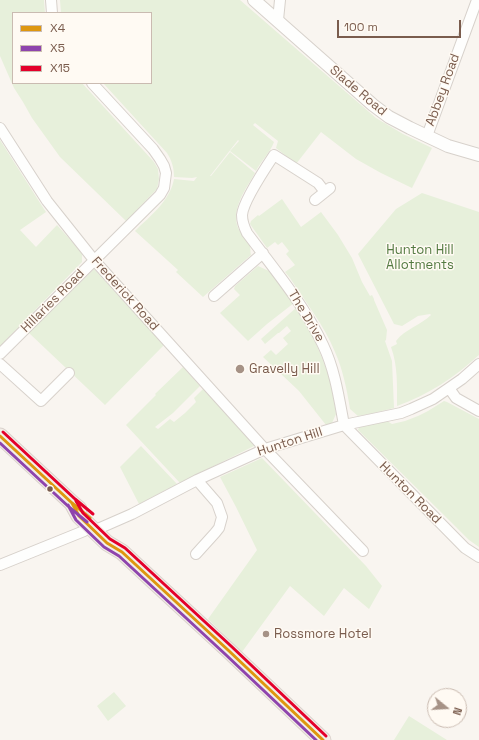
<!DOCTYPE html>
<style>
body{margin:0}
#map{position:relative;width:479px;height:740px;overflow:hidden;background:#f9f5f0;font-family:"Space Grotesk",sans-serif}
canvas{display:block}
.legend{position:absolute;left:12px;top:12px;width:140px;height:72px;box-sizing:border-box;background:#fffaf3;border:1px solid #cabbb1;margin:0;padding:5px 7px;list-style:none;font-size:12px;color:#7a5c4d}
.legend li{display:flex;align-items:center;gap:8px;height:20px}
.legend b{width:20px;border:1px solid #cabbb1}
.north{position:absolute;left:427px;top:688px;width:40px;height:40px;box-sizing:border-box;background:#fffaf3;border:1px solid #cabbb1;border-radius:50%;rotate:108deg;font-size:11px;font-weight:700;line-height:16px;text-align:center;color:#7a5c4d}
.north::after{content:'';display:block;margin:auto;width:14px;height:18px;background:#a69286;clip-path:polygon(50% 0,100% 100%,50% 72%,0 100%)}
.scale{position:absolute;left:337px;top:20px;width:124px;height:18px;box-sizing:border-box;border:2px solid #7a5c4d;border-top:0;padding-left:5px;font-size:12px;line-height:14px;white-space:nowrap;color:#7a5c4d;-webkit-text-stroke:3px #fffaf3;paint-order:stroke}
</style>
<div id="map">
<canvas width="479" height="740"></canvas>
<ul class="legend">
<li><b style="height:5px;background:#de970f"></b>X4</li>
<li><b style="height:5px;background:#8e44ad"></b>X5</li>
<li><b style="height:5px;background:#e4002b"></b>X15</li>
</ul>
<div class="north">N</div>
<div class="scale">100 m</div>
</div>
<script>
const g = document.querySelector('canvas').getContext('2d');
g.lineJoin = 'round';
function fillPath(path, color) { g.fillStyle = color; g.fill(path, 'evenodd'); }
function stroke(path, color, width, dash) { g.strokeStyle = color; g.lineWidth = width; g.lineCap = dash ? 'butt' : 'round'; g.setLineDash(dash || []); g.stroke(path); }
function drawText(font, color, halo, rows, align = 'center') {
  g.font = font + ' "Space Grotesk",sans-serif'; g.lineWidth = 3; g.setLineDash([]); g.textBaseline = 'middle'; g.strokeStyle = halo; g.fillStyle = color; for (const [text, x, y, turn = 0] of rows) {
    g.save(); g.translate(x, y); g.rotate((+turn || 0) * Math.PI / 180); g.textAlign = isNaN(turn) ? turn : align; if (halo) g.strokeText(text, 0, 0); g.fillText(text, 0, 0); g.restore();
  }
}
const green = new Path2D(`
 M0,0h44l1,13h-32v70h69l72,79 4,7 1,10 -2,10 -31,32 -66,-64 -28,-39 -9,-16 -9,-14 -14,-32z
 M60,0h180l136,118 27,16 29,14 -20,40 -31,-15 -25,-14 -35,-27 -25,32 -20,-16 2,-7 -23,-18 -2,2 21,17c-4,11 -13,19 -18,29l-26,-20 9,-10 -1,-1 -28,36h1l19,-24 25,21c-9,16 -24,35 -17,55 3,6 8,9 11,15 2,3 1,9 2,12l-48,42 -27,-25 2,-2 -43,-39c15,-15 35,-30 39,-52l20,2 3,-4 -5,1 -18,-1c0,-9 -2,-16 -7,-24l-64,-70h48v-70h-90z
 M0,140l42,66 4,6 -26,18 16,17 21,-22 25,28v9l-82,84z
 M422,193l57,19v143c-24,22 -51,40 -82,51 0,-20 1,-40 -6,-59l6,-3 -1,-3c9,-12 25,-16 35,-26l-1,-1 -12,2 -16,10 -8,-2 -36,-70 38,-45z
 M282,199l19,28 20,-15 17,23 14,23 10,24 8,14 2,-1 2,4v1l13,30 -1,10 -1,1 7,20 2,47 -20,5 -16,3 -8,-7c-3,-19 -7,-39 -15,-57 -11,-27 -29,-49 -45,-74l-5,-6 10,-7 -9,-11 3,-3 -7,-9 -4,3 -3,-3 -8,6 -17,-24 1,-3 7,-6 1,1z
 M258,266l11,5 25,32 -27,21 -19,17 -28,-28 20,-18 -6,-6 1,-3z
 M94,269l70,76 -59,60 -76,-72z
 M297,307l14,25 12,28 9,24 4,30 -4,9 -6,2 -27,-34 -36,-34 8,-7 5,5 12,-11 -5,-6 8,-7 -4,-5 -8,7h-1l-13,11 -4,-5z
 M183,367l17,19 -27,27 -18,14 3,2 12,-10 4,3 11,-9 11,-11 -2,-4 9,-9 51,54 1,2 -1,1 -74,37 -41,-44 -13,-14 30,-30 -1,-1z
 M444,401l3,1 32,17v128l-10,-7 -13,-13 -98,-97 1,-3 2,-1 26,-5 5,3 13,-3 13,-5 10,-5z
 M141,446l36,38 -38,20 -19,-37z
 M262,458l104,108 16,20 -13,23 -25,-21 -20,28 -34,-30 -48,66 -34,-33 49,-69 -21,-43 -16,-30z
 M114,692l12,14 -18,15 -11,-15z
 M409,716l38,24h-53z`);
const minor = new Path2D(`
 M51,0l1,13
 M278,20l2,-20
 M0,128l47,73 47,59 169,187 100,104
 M427,136l50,-136
 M325,192l-7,-9 -44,-28c-8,12 -31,47 -32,60 0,7 2,12 5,18 27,36 56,70 76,112 12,25 16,53 21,80
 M315,200l15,-12
 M214,296l49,-43
 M0,354l160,-159 4,-7 2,-15 -2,-7 -4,-7 -7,-10 -61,-66
 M0,364l41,37 28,-28
 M449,388l7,10 23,13
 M344,425l121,123 14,9
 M100,528l32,-14 65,-34 68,-31 79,-24 57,-12 10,-4 22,-10 16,-11 13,-9 17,-15
 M196,554l19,-21 4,-5 3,-11 -5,-14 -20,-23
 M0,565l84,-34 6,-5`);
const tertiary = new Path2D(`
 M254,0l119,105 16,12 21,11 38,18 31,9`);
const primary = new Path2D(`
 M0,436l72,67 7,6
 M72,503l7,13 28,27 15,9 28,26 78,72 95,90`);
const bus1 = new Path2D(`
 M0,436l72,67 18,15
 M72,503l7,13 28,27 15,9 106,98 95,90`);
const bus2 = new Path2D(`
 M0,443l69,64 18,15
 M68,505l8,15 28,27 15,9 106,98 91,86`);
const bus3 = new Path2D(`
 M3,432l72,67 18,15
 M76,501l7,12 27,26 15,9 106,98 95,90`);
const markers = [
 [240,369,5,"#a69286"],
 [50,489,3.5,"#7a5c4d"],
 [266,634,4,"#a69286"]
];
const streetNames = [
 ["Abbey Road",443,90,-70],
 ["Slade Road",358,91,40],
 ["Frederick Road",125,294,48],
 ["Hillaries Road",53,301,-45],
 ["The Drive",306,316,59],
 ["Hunton Hill",290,442,-18],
 ["Hunton Road",410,493,45]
];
const parkNames = [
 ["Hunton Hill",420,250],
 ["Allotments",420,265]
];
const poiNames = [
 ["Gravelly Hill",249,369],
 ["Rossmore Hotel",274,634]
];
fillPath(green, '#e7f0db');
stroke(minor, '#d7d1cb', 12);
stroke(tertiary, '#d7d1cb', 14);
stroke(primary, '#dad1cc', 17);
stroke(minor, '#fefefd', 10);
stroke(tertiary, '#fefefd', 12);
stroke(primary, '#f3eee8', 15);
stroke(bus1, '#de970f', 3);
stroke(bus2, '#8e44ad', 3);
stroke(bus3, '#e4002b', 3);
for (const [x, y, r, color] of markers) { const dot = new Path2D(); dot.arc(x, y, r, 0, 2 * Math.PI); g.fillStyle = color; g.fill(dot); stroke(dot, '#fffaf3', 1.5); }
drawText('13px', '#7a5c4d', '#fffaf3', streetNames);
drawText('13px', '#537a41', '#fffaf3', parkNames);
drawText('13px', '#7a5c4d', '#fffaf3', poiNames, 'left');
</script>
